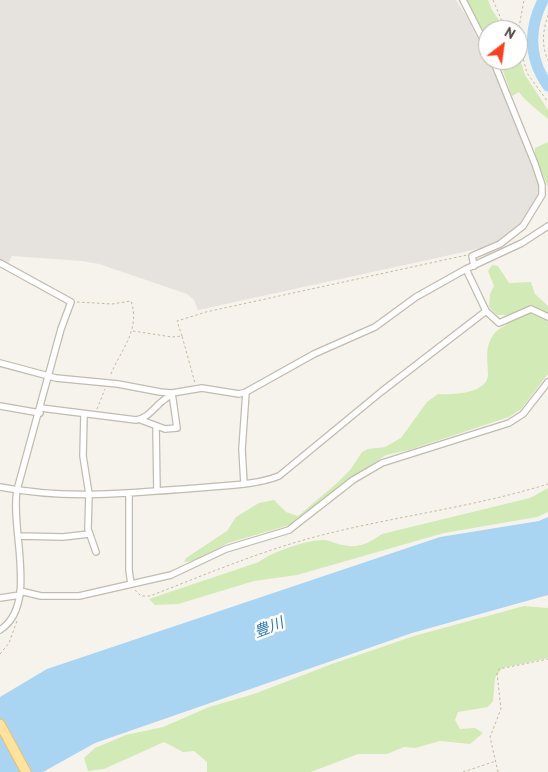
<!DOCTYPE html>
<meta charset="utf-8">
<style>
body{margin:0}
#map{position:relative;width:548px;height:772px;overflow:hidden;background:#f6f3ec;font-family:"PT Sans",sans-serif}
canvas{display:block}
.north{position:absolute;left:478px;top:20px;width:50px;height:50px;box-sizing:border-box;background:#fff;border:1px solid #b7b4b0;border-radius:50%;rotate:30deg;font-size:14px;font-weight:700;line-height:20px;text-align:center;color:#4b4439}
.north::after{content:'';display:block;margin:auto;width:18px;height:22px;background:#fc3f1d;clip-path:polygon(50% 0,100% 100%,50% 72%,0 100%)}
</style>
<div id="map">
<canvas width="548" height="772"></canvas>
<div class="north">N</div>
</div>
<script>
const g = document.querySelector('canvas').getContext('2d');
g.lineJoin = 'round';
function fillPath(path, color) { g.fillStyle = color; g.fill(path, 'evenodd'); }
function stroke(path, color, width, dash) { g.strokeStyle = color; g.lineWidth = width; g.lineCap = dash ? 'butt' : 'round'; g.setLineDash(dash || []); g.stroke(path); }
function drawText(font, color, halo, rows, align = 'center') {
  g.font = font + ' "PT Sans","Noto Sans JP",sans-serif'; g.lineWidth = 5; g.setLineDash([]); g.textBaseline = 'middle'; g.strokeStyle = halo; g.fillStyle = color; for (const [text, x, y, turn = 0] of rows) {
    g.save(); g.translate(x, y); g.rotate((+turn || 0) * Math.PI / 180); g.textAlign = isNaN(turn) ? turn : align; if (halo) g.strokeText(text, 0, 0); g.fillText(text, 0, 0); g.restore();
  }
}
const industrial = new Path2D(`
 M0,0h456l12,19 37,75 34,90v9l-17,31 -23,18 -12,5 -289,63 -4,-10 -7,-6 -88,-30 -17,-3 -70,-5 -4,8 -8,-5z`);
const green = new Path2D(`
 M466,0h22l4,10 14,20h-18v9z
 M518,53l7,22 23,35v9c-10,-9 -21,-16 -29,-27l-7,4 -13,-36h19z
 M548,142v45l-13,-32v-7z
 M492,265l6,1 11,17 22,-1 4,12 13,12v68l-27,35 -12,8 -100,33 -23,5 -41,27 -52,42 -65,19 -34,18 -10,1 2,-4 41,-27 9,-14 23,-14 15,-3 12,12 12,4 39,-33 14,-14 11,-17 6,-3 17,-2 16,-9 26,-36 11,-8c13,1 49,0 50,-19 0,-14 -4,-28 6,-41 3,-5 11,-7 15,-12l-4,-7h-8l-8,-8 1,-13 4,-8 -6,-15z
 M548,488v24l-11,5 -93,16 -147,42 -43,6 -76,23 -23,1 -6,-6 110,-37c13,-10 47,-22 64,-22 4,0 10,2 15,4 19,5 28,1 44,-10l148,-36z
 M524,606l24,2v50l-46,10 -7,10 -2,23 -5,6 -30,5 -3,8 5,9 15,-1 8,5 -13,11 -30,-3 -25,7 -11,-1 -17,7h-29l-47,18h-104v-10l-13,-11 -11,1 -19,-10 -60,27 -16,2 -4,-13 11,-10 31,-13 37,-8 46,-20 45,-13 78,-30 82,-28z`);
const water = new Path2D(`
 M548,517v78l-136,38 -317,110 -52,29h-43v-75l47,-28 393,-132 99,-16z`);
const river = new Path2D(`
 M543,0c-15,30 -14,59 5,86`);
const path = new Path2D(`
 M493,0l8,19 9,11
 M548,15c-5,15 -7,30 0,45
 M518,33l6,-33
 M518,40l9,33 21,29
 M77,302l35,2 19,-3c10,29 -11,50 -21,75
 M133,331l39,6 10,-1 13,47
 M182,336l-5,-15 29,-9 261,-57
 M97,409l8,-20
 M135,590l6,6h9c57,-22 113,-46 172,-61 75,-19 152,-28 226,-51
 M0,654l9,-11 8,-22
 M463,772l33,-11
 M498,772l-8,-35 11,-28 -4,-36 2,-4 49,-10`);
const minor = new Path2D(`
 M463,0l25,49
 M0,263l71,39 -10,27 -44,161c-7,40 22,115 -17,140
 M474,266l-2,-10 28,-12 23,-18 19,-31v-10l-7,-21 -42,-104
 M486,311l13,12 32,-14 17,8
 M0,363l56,15 62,6 42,8 12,1 30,-5 37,6 7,-2 68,-38 61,-27 41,-30 50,-28 56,-26 26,-17
 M0,406l40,7
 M41,408l95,12c15,-2 22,-20 36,-25
 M84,415l-1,41 6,38 -1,35 8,23
 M141,420l24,9 12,-1 -5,-35
 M156,427l1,64
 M244,484l-2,-35 4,-57
 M0,487c65,13 132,6 197,1 27,-3 56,-2 82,-12l102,-84 105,-81 -20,-42
 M129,493v77l2,14
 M18,536l45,1 26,-3
 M20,591l21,5h38l92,-21 55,-26 63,-19 64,-50 29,-17 127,-40 14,-9 25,-32
 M0,598l20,-3`);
const primary = new Path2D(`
 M0,724l26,48`);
const waterNames = [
 ["豊川",269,628,-21]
];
fillPath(industrial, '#e6e2dd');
fillPath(green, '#d2eab5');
fillPath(water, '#a9d4f2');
stroke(river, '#a9d4f2', 11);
stroke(minor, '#c2bbae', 8);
stroke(primary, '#e6c16a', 11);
stroke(path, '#c4b79f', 1, [2.5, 2.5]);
stroke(minor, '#fff', 5.5);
stroke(primary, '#ffe39c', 9);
drawText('italic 15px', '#2e7ab2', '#fff', waterNames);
</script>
